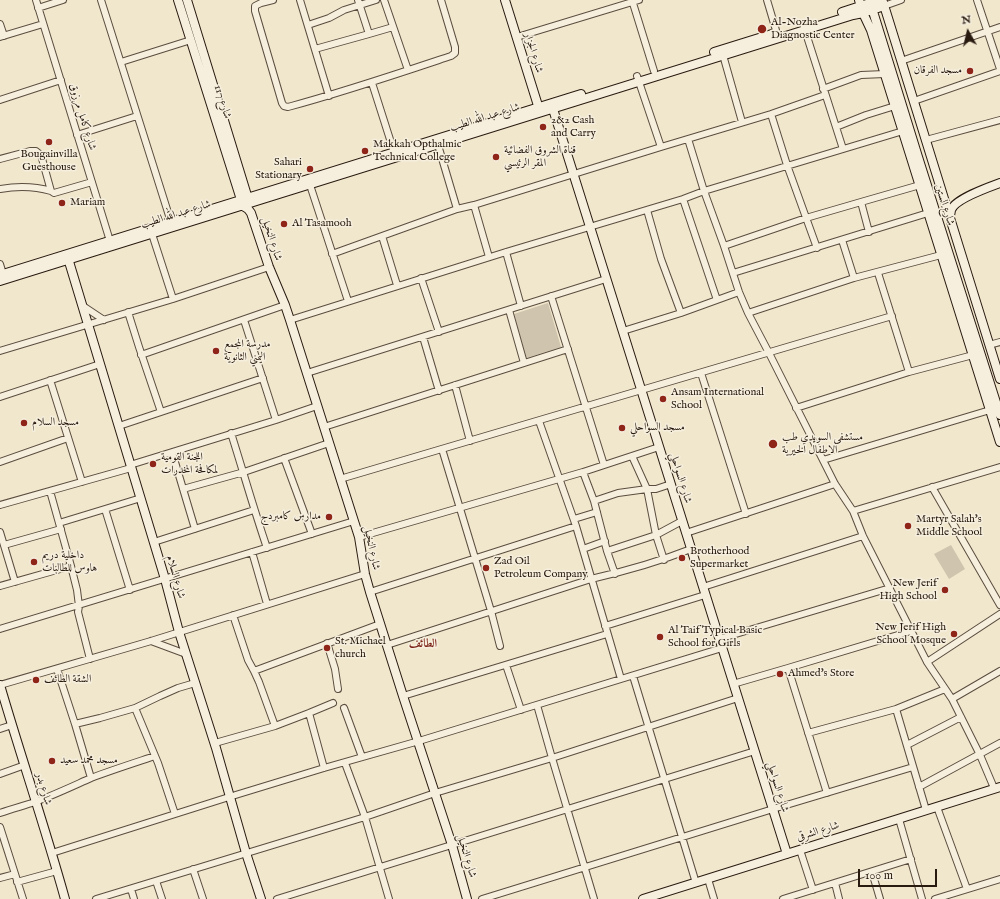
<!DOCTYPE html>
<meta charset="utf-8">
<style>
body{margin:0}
#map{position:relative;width:1000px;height:899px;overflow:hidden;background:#f1e7cd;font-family:"IM FELL English",serif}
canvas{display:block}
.north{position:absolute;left:948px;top:12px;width:40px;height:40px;-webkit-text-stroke:3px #f6efde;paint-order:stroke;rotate:352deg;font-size:11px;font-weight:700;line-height:16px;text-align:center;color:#291a10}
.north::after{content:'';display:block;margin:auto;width:14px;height:18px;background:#291a10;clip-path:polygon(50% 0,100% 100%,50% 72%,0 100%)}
.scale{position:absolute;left:858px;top:869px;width:79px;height:18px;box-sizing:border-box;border:2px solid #291a10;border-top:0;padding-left:5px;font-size:12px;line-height:14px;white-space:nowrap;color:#291a10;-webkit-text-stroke:3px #f6efde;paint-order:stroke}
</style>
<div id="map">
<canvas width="1000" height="899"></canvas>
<div class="north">N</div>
<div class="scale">100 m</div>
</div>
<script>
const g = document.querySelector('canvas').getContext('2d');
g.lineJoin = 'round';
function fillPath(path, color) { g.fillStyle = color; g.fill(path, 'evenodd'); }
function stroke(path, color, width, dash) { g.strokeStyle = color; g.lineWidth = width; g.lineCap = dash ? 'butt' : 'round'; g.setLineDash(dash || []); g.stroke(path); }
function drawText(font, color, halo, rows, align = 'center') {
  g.font = font + ' "IM FELL English",Amiri,serif'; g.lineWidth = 3; g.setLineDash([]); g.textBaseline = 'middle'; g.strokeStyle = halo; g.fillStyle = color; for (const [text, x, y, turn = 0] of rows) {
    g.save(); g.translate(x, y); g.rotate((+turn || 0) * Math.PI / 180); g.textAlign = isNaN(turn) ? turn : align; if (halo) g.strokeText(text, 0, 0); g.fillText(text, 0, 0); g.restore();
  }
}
const green = new Path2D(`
 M548,303l13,44 -35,11 -12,-44z
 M951,545l14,24 -16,10 -15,-25z`);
const street = new Path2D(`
 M36,0l74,241
 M101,0l70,222
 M273,0l-12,3 -6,3v5l27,92 2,3 4,1c56,-15 109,-33 163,-51l4,-3v-6l-14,-47
 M300,0l29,96
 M358,0l11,34
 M384,0l24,70
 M632,0l22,71
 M767,0l11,37
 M977,0l23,69
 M884,6l17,-6
 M38,8l25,-8
 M0,24l4,12
 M803,24l40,125
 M308,25l21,-7 15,-8 32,-10
 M0,37l43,-13
 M517,37l122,-37
 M315,49l54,-15 24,-7
 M723,55l19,67
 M901,61l99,-34
 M121,62l70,-22
 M637,76l24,71
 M372,83l22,69
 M823,89l38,-14 24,-1
 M0,100l61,-20
 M914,101l86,-30
 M771,114l16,51 30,83
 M836,127l30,-12 29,-9
 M77,135l60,-19
 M688,139l16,52 20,55 15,46 9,21 21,40 66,131 18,27 10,25 64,126 25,37 28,56 14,33
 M926,140l74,-20
 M438,145l19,64
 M0,159l30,-8h6l5,4 10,36 3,2 38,-11
 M310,185l38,116
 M0,189c17,-3 34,-3 51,2
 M683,199l34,101
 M861,202l8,30
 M474,205l15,52
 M647,210l14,49 20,54
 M152,234l21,65
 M382,236l15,49
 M842,240l12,38
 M724,246l82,-28 55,-16 59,-17
 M506,252l15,54
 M332,254l125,-45 17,-4 187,-58 110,-33 54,-19
 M0,264l3,10
 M733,273l195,-60
 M878,273l31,99
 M421,278l18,54
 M551,296l53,169
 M83,306l21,14
 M509,310l15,53
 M128,312l11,35 22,65
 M748,313l106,-35 87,-23
 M244,320l32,100
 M290,320l216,-68 177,-53 21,-8 199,-60
 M623,331l58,-18 58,-21
 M423,337l16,54
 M989,345l11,-3
 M0,351l173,-52 96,-32
 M141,355l144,-50
 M307,373l299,-94
 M701,373l45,141
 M50,380l32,102
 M455,385l15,56
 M0,397l100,-33
 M796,408l113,-36 64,-17
 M539,421l37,105 45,153
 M119,426l144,-48
 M324,427l244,-78
 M231,433c12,38 23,77 36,115
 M442,449l49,162 9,35
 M172,452l23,77
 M632,456l15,33 9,46 8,25
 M284,458l28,76
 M823,460l167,-50
 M0,462l68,-24
 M130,465l146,-45 41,-14
 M583,472l11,29 13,50 8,23
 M340,479l552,-163
 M932,487l68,118
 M183,489l61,-17 85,-29
 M50,491l21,75 6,24 2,16 -1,6 12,47
 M594,501l24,-8 29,-4h9l15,-5
 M0,505l131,-37
 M105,509l25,81
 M853,511l147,-44
 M574,519l23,-7
 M59,523l82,-25
 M0,532l15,50
 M686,533l149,-49
 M359,537l224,-65 76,-25
 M154,542l100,-32
 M4,545l57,-16
 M583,549l22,-8
 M607,551l49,-16 26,-14
 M252,552l15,52
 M0,586l71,-20
 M703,587l160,-51
 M370,592l206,-66
 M233,615l15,45 6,11 5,11 16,44
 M605,626l100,-31
 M0,629l354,-108
 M719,639l171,-51
 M151,641l35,13
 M327,643l8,26 3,20
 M387,645l204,-66c35,-8 67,-17 100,-30
 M927,662l73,-48
 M506,665l15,45
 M788,668l39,125
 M57,669l18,55 16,54
 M254,671l126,-47
 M633,676l63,207
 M733,684l55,-16 123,-37
 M0,685l151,-44 214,-67
 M403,696l204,-62
 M952,699l48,-28
 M537,705l15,53 42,141
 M135,708l23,55 17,51
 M344,708l18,49
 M896,709l30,101
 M309,713l15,55
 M75,724l25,-6 35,-10 25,-12 18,-8 17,-5
 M0,729l12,-4
 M808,733l88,-24 49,-20
 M215,743l60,-17 34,-13 24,-10
 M907,745l54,-28
 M345,763l20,54 24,82
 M0,774l25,-9
 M919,787l81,-44
 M937,807l30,82
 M0,813c11,-4 23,-7 35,-11 19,-7 38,-16 56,-24 21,-8 43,-15 64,-22
 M899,819l23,80
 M0,827l23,72
 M800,850l13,40
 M52,853l177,-56 95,-29 95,-27 303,-93
 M193,869l10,30
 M872,872l8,27
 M0,878l15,-4
 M708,879l6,20
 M156,881l6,18
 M17,882l40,-11
 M835,883l4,16
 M131,889l3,10
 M96,899l269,-82 70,-24 117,-35 186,-60
 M277,899l478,-148
 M482,899l291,-90 140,-42
 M783,899l128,-40
 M935,899l65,-20`);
const secondary = new Path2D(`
 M178,0l65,206 5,3 3,4 18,54 16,38 5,15 69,217 6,37 5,18 33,104 49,149 15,54
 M187,0l62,202
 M505,0l35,112
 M859,0l4,13 8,17 129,412
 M883,2l117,377
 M871,5l47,152 82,258
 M842,12l37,-12
 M714,52l61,-19
 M553,109l234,745
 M950,216c0,-1 1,-5 1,-6 4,-11 38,-23 49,-27
 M67,255l98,324 14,53 37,116 30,105 15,46
 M0,275l581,-181
 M0,281l853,-266 10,-2 21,-7
 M0,685c21,72 45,142 65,214
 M643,899l357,-112`);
const markers = [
 [762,29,5,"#8f2418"],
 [970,71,4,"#8f2418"],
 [543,127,4,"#8f2418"],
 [49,142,4,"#8f2418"],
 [365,151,4,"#8f2418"],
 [496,157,4,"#8f2418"],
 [310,169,4,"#8f2418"],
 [62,203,4,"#8f2418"],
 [284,224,4,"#8f2418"],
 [216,351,4,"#8f2418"],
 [663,399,4,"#8f2418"],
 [24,423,4,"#8f2418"],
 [622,428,4,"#8f2418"],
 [773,444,5,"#8f2418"],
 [153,464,4,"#8f2418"],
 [329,517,4,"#8f2418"],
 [908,526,4,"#8f2418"],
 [682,558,4,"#8f2418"],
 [34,562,4,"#8f2418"],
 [486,568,4,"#8f2418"],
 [945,590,4,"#8f2418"],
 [954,634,4,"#8f2418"],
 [660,637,4,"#8f2418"],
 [327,648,4,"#8f2418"],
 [780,674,4,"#8f2418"],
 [36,680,4,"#8f2418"],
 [52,761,4,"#8f2418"]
];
const poiNames = [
 ["Al-Nozha",771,23],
 ["Diagnostic Center",771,36],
 ["مسجد الفرقان",962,71,"right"],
 ["2&2 Cash",551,121],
 ["and Carry",551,134],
 ["Makkah Opthalmic",373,145],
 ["Technical College",373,158],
 ["قناة الشروق الفضائية",504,151],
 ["المقر الرئيسي",504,164],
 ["Bougainvilla",49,155,"center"],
 ["Guesthouse",49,168,"center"],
 ["Sahari",302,163,"right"],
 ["Stationary",302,176,"right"],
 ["Mariam",70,203],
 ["Al Tasamooh",292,224],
 ["مدرسة المجمع",224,345],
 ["اليمني الثانوية",224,358],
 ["Ansam International",671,393],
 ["School",671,406],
 ["مسجد السلام",32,423],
 ["مسجد السواحلي",630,428],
 ["مستشفى السويدي طب",782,438],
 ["الاطفال الخيرية",782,451],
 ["اللجنة القومية",161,458],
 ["لمكافحة المخدرات",161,471],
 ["مدارس كامبردج",321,517,"right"],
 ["Martyr Salah's",916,520],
 ["Middle School",916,533],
 ["Brotherhood",690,552],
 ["Supermarket",690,565],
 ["داخلية دريم",42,556],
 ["هاوس للطالبات",42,569],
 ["Zad Oil",494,562],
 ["Petroleum Company",494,575],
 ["New Jerif",937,584,"right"],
 ["High School",937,597,"right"],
 ["New Jerif High",946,628,"right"],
 ["School Mosque",946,641,"right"],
 ["Al Taif Typical Basic",668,631],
 ["School for Girls",668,644],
 ["St. Michael",335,642],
 ["church",335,655],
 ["Ahmed's Store",788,674],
 ["الشقة الطائف",44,680],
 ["مسجد محمد سعيد",60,761]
];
const streetNames = [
 ["شارع الجزار",533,53,73],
 ["شارع 117",222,102,72],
 ["شارع كامل مرزوق",82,117,73],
 ["شارع عبد الله الطيب",485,118,-17],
 ["شارع الستين",944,205,72],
 ["شارع عبد الله الطيب",176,215,-17],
 ["شارع النخيل",271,239,72],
 ["شارع السواحلي",680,478,73],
 ["شارع النخيل",371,548,78],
 ["شارع السلام",175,577,74],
 ["شارع السواحلي",777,787,73],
 ["شارع بدر",43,789,74],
 ["شارع الشرقي",818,832,-17],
 ["شارع النخيل",466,856,73]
];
const neighbourhoodNames = [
 ["الطائف",423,645]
];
fillPath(green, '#cfc4ad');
stroke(street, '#5b4d3f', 8);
stroke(secondary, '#291a10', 10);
stroke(street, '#f6efde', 6);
stroke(secondary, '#f6efde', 8);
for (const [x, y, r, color] of markers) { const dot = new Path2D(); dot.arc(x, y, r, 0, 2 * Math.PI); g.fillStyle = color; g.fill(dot); stroke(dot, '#f6efde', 1.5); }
drawText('11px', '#291a10', '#f6efde', poiNames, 'left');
drawText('11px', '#291a10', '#f6efde', streetNames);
drawText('bold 12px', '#7a1f14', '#f6efde', neighbourhoodNames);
</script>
